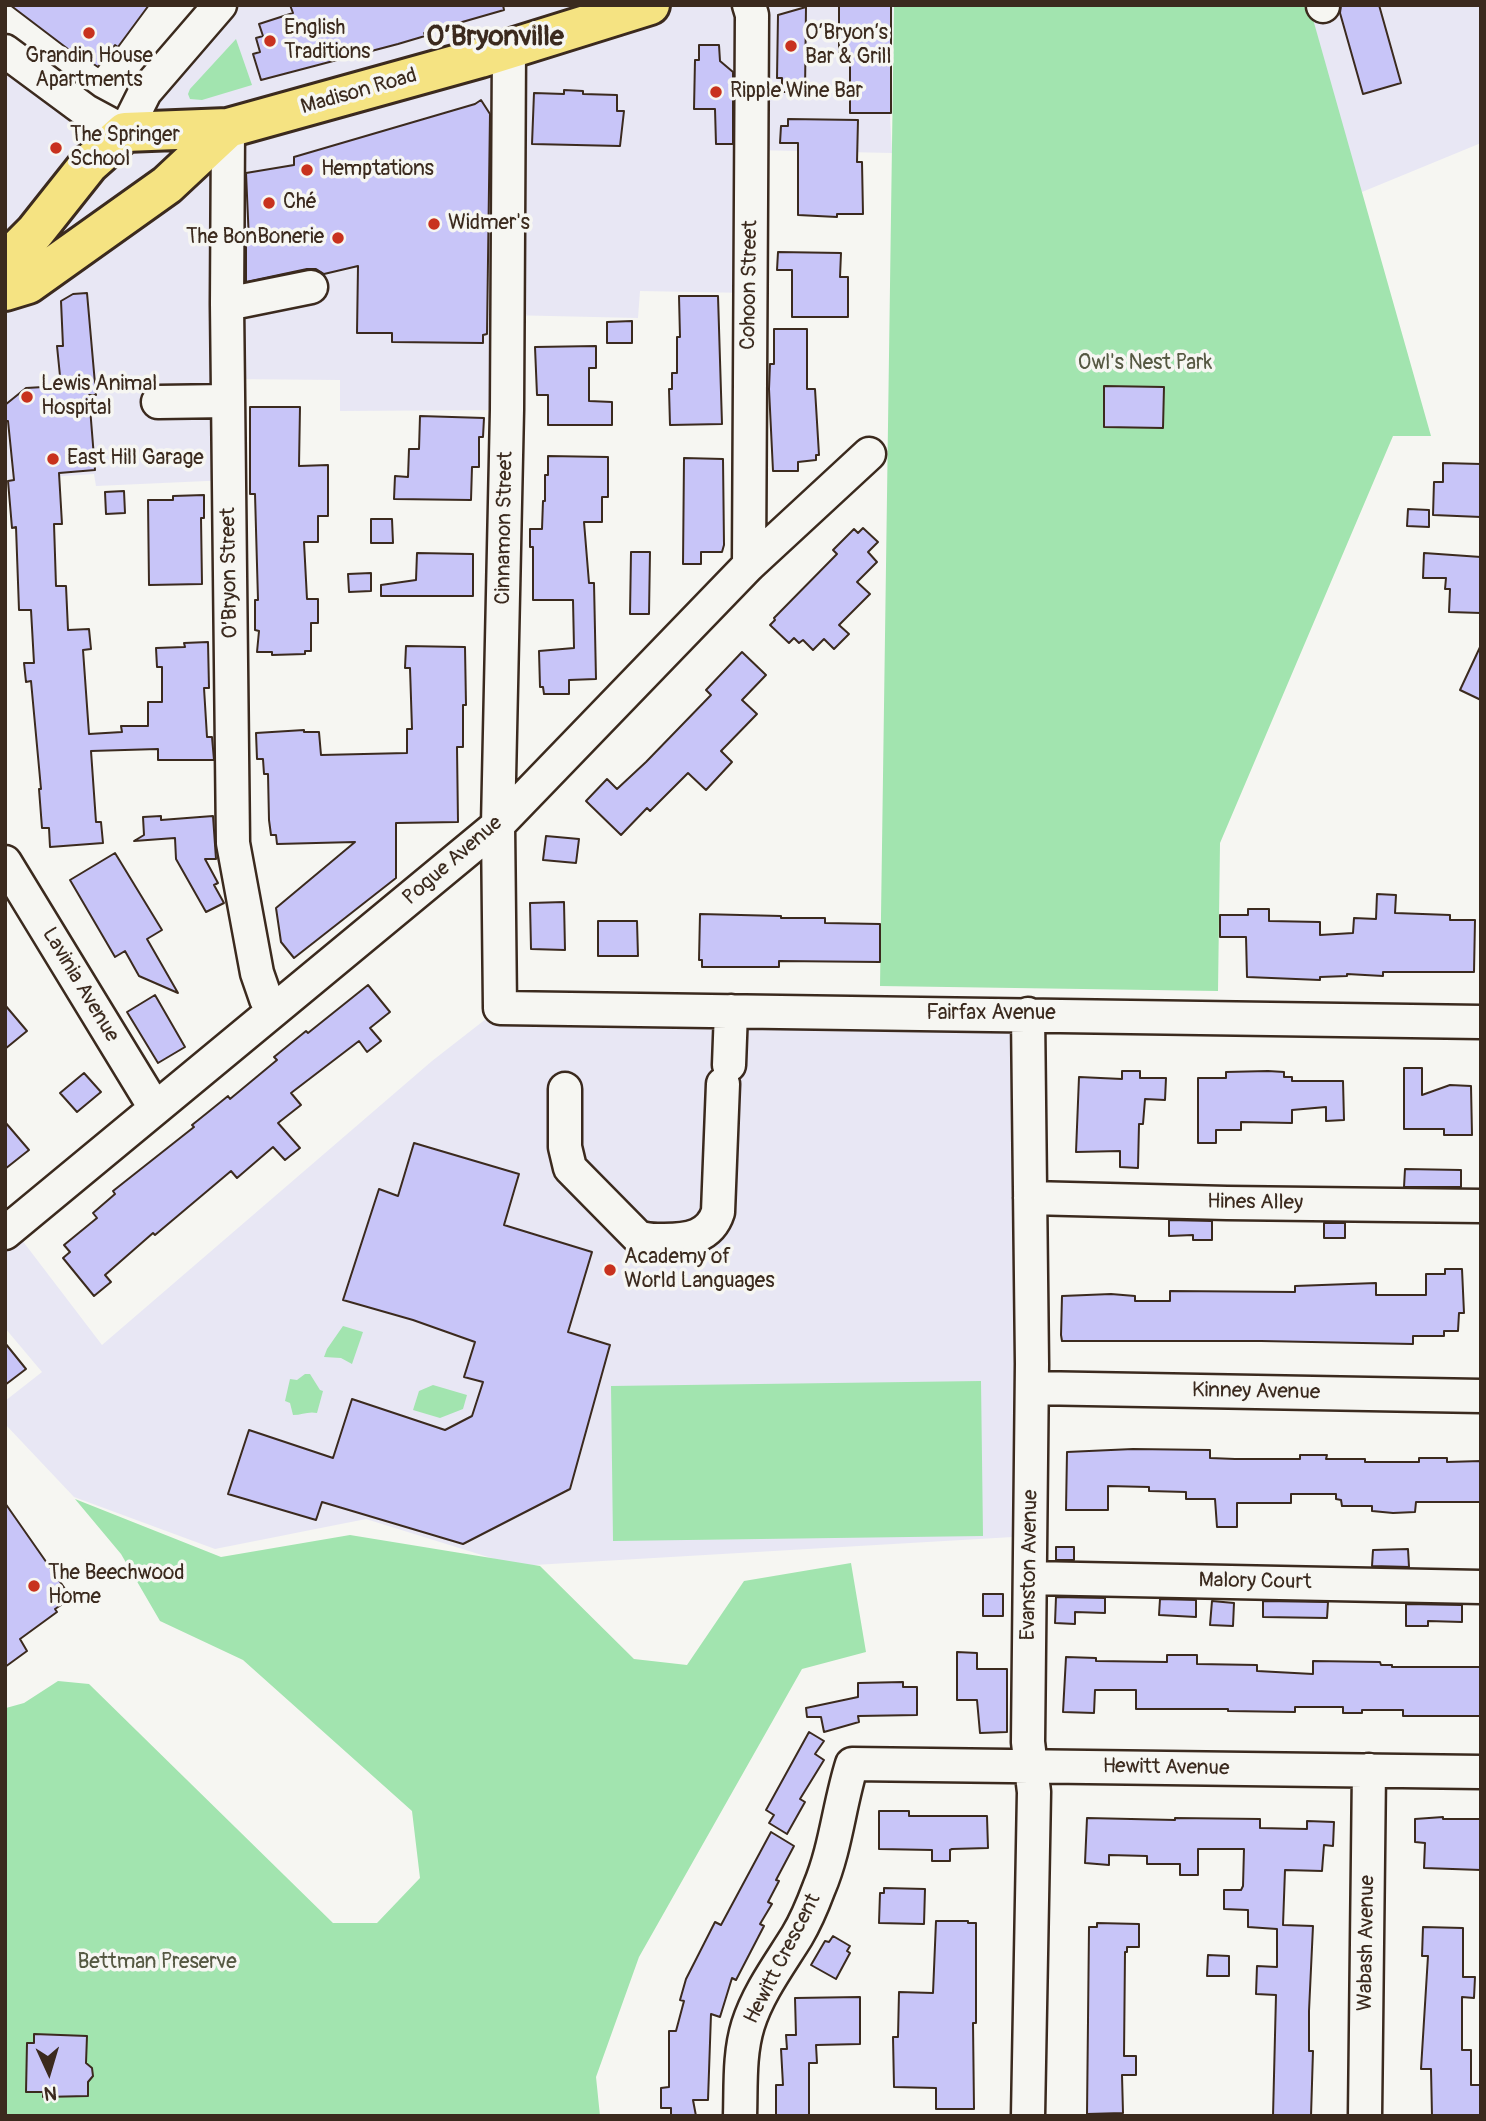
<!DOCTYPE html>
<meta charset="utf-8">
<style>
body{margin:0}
#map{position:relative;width:1486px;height:2121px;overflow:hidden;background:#f6f6f2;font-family:Pangolin,sans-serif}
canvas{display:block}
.frame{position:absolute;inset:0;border:7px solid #3b2a1e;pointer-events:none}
.north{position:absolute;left:14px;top:2037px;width:70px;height:70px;-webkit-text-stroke:5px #f6f6f2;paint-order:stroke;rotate:176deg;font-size:19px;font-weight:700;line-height:28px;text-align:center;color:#3b2a1e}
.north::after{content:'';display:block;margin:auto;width:24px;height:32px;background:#3b2a1e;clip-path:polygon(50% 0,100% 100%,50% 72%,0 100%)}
</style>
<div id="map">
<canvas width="1486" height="2121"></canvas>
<div class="frame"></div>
<div class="north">N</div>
</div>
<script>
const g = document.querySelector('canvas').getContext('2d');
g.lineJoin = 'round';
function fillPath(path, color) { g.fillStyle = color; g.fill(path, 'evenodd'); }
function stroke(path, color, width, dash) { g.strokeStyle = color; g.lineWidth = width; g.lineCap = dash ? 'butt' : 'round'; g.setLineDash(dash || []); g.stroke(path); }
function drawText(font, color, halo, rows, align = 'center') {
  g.font = font + ' Pangolin,sans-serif'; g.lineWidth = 7; g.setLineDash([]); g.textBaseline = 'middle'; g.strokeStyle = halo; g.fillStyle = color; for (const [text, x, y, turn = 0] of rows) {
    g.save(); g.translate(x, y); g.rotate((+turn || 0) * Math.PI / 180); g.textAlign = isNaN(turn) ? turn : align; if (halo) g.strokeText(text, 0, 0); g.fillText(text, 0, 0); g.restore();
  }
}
const built = new Path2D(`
 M220,5h673l-3,111 2,37 -140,-3 -3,143 -109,-2 -2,27 -132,-3 1,95 -167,1v-31l-112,-1 1,101 -133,6 -2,-12 -89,6v-429l120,81z
 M1302,5h179v138l-119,49 -20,-35z
 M500,1008l528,6 2,522 -513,30 -151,-47 -151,30 -141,-52 -69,-73v-23l37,-29 -37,-44v-95l7,-6 90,118 330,-284z`);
const green = new Path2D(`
 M894,5h415l122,431h-38l-173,407 -2,148 -338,-5z
 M236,39l16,46 -50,15 -12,-1 -2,-5 2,-5z
 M343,1326l20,6 -11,32 -11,-6 -17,-1 3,-8z
 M305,1374h5l10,16 3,1 -6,22c-9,-2 -15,2 -24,2l-3,-12 -5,-2 5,-22 7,1z
 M981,1381l2,155 -370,5 -2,-155z
 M433,1385l34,10 -4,14 -23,9 -27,-8 6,-19z
 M75,1499l146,58 129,-22 190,31 94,93 53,6 57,-84 107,-18 15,89 -64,17 -163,288 -43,120 4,39h-595l1,-408 18,-5 34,-22 31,3 244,239h44l43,-45 -8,-67 -169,-151 -83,-39 -39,-67z`);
const building = new Path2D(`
 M10,5h139l-31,42 -3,-2 -17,22 -12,-8 -1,3z
 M290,5h213l1,5 -80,23 1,3 -27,8 -137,36 -8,-26 7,-2 -4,-14 7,-2 -4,-12 34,-11z
 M839,5h52v108h-41v-51h-11z
 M1341,5h38l22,78 -38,11 -23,-81z
 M806,7l-1,85h-23v-14h-5l1,-63z
 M699,45h20l1,16 13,11v72h-17l-1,-35h-21l1,-49h4z
 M564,90l19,1v3l34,1v16h7l-4,35 -88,-2 2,-51 30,1z
 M481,100l9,14 -3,220 -4,1v8l-91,-1v-9h-35l1,-67 -34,8 -8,-5h-9l-61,13v-40l3,-1 -3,-68 48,-8v-8l181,-53z
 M788,119l70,1 -1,42h5l1,52h-26v3l-39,-2v-72h-18l1,-17h7z
 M778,252l63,1 -1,24h8v40h-56v-47h-15z
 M87,293l9,102h-7l6,75 -36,3 3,51h-8l2,62h10l2,44 21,-1 2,20 -8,1 6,84 33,-2 -1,-6h27v-24h14v-35h-5l-1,-19 29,-1 -1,-4 24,-1 1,46h-5l3,49h5l2,23h-56v-11l-67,2 5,71h5l2,21 -53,4 -1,-19h-7l-3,-39h2l-10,-108 -5,1 -2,-19h10l-3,-53h-12l-3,-83 -4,1 -4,-47 6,-1 -6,-59h-3v-16l21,-17 35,-2 -4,-40h6l-2,-45 12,-7z
 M679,296h39l4,128 -52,1 -1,-36h3v-16h5v-36h3z
 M632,321v22h-25v-21z
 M774,329h33v60h8l4,66h-3v5l-18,2v9h-25l-4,-82 1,-25h4z
 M596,346v22h-7v33l23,1v23h-64v-30h-11l-2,-48z
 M1104,386l60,1 -1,41 -59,-1z
 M250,407h50l-1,59 29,-1v51h-10v26h-14l3,57h11v24h-7v28h-6v3l-33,1v-3h-15l2,-21 -4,-1v-30h3l-3,-106h-5z
 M420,416l64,2 -1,19h-4v30h-7l-1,33 -77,-1 1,-23 13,1 1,-28h10z
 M548,456l60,1v40h-6v25h-18l5,61h5l2,96 -27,1v14h-25l-1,-7h-3l-1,-36 35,-3 -1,-48h-40v-53h-3v-18h12l1,-28h2v-26h3z
 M684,458l39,1 1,86 -2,7h-21v12h-18z
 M1443,463l38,1v53l-48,-2 1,-33h9z
 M124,491l1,22 -19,1 -1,-22z
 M204,495v23h-3l1,66 -53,1 -1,-85h25v-4z
 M1408,509l21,1v17l-22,-1z
 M371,519h21l1,24h-22z
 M863,528l15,14 -10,10 9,10 -20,20 13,12 -31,31 10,9 -15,15 -10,-10 -11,11 -10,-10 -4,3 -5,-5 -5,5 -19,-18 5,-5 -1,-2 63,-64 -4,-4 21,-21 4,4z
 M631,552h19l-1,62h-19z
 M417,553l56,1v42h-92v-11l35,-5z
 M1424,553l57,4v56l-32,-1 1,-23h-5l1,-11h-23z
 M371,573v18l-22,1 -1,-18z
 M1481,645v55l-21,-10z
 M406,646l59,1 1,58h-3v42h-6l1,75 -62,1v55l-102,80 -13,-16 -5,-34 79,-66 -78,2 -1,-9h-5l-2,-15 -1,-46h-4l-1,-15h-6l-1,-26 48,-3v2h15l2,23 86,-2v-24h5l-2,-61h-5z
 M742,652l24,23 -24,25 15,14 -36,37 11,11 -26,28 -18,-17 -38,38 -3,-3 -26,27 -35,-34 21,-22 10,10 29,-27 65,-67 -5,-5z
 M161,816v4l52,-4 3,43h-11l13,24 -4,2 10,18 -18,9 -30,-53 -1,-21 -41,3 10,-6 -1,-18z
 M546,836l33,3 -3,24 -33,-3z
 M115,853l47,77 -15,9 31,54 -39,-17 -14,-25 -10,6 -45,-77z
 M1377,894l19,1 -1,18 55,2v5h25l-1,52h-91v4l-36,-2v2l-27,1v3l-73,-3 -1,-40h-26v-22h28v-6h21v12l51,1v13l33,-2 1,-15 22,1z
 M564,902l1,48 -34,-1 -1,-46z
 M700,914l81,2v2h44v5l55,1v38l-101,-1v6h-77v-7h-3z
 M598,921h39l1,35h-40z
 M368,985l22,27 -20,16 11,13 -14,11 -8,-11 -68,52 10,12 -23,18 22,25 -15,12 -12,-13 -36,31 -6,-7 -76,64 -2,-2 -48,42 6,7 -17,14 -31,-38 7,-6 -6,-7 33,-27 -4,-5 22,-19 -2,-3 81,-64 -2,-2 15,-12 21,-17 2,3 47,-39 -3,-3 32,-26 2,2z
 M155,995l30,52 -27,16 -31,-51z
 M5,1005l22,26 -22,18z
 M1404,1068h18v27l28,-10 21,1 1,49h-28v-6h-40z
 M1122,1071h18v7h26l-1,22 -20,-1 -2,25h-4l-1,44 -18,-1v-16l-44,1 3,-75 43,2z
 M1268,1071l16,1v5h8v4h51l1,39 -18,1v-14l-34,3v13l-51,-1v8h-25v13h-18v-65h28v-6z
 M84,1073l17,19 -24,20 -17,-19z
 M5,1122l24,28 -24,19z
 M414,1143l105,31 -15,51 88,27 -24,80 42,13 -40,144 -107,55 -141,-42 -6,18 -88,-26 21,-64 84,28 19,-59 93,31 27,-14 11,-34 -19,-5 11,-35 -62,-22 -70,-20 36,-111 19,7z
 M1405,1169l56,1v17h-57z
 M1169,1220l43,1v19h-19v-5l-24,1z
 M1324,1223h21v15h-21z
 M1445,1269h17l2,44h-5l-1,18h-14v5h-31v8l-152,-3h-199l-1,-6 1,-39 49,-2 24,2v5h35v-10l125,1v-6l81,-3v12h50v-21h19z
 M5,1343l21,26 -21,16z
 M1133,1449l77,1v8l25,1h65v-4h27l-1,4h39v3h54v-4h28v4l34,-1v41h-65l-1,10 -22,1 -21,-2v-5h-30l-1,-6 -5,-1v-5h-45v9h-54v24h-20l-2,-28h-29v-7l-37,-1v-4l-41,-1v24h-42l1,-58z
 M5,1503l65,93v3l-15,10 2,3 -37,27 7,12 -22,16z
 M1056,1547h18v13h-18z
 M1408,1549l1,18 -37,-1 1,-16z
 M983,1594h20v22h-20z
 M1056,1597l49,1v15l-30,-1v12l-20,-1z
 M1160,1599l36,1v17l-37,-2z
 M1212,1601l22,2 -1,23 -23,-1z
 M1263,1601l65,1 -1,16 -64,-1z
 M1406,1604l56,1v17l-34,-1v5h-22z
 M957,1652l20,1v16h30v63l-27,1 -3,-33h-20z
 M1167,1655h30v9l60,1v6l56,3v-13l67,1 1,3h11v2h89v49h-78v-6h-41v3h-19v-6h-48v5l-67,-1v-2h-92v-19h-41l-1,23 -31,-1 3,-55 30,1v3l71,1z
 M903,1682v5h14v28l-59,1 1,6 -35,10 -3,-15h-14l-1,-9 52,-11v-14z
 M809,1732l15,9 -9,13 9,6 -24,39 5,3 -18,32 -18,-11 5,-8 -8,-5z
 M879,1811h30v5h78l1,32 -36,1 -2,1v11h-18v-11l-53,-1z
 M1443,1817v2h38v51l-57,-2 1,-25 -10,-1v-23z
 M1087,1818l88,2v-2l85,1v9l47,1v-8l27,1 -1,24 -9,-1 -2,26 -37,-1 -2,55 30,1 -4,85v40h4l-2,65h-38l3,-121 -20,-1 1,-28 20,1v-38l-29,-2v-17l-24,-1v-19h17l2,-4 1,-37h-46v26h-18v-11h-33v-8l-38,-1v10l-24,-2z
 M771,1832l23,14 -18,34 3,1 -11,21 4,2 -12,20 4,2 -28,54 -4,-2 -12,39 -9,-3 -3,86h-15l3,16h-25v-8h-10v-20l8,-1v-56h7l8,-30 -4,-1 6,-21 29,-57 6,3z
 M884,1888l41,1 -1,35 -45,-1 1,-30h4z
 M936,1921h32v2h8v100h-3l1,86h-38v-21l-42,-1 -1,-50h5l1,-45 34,1z
 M1097,1923l42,1v23h-12v5h-2l-1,104h12v19h-14l1,38 -36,1 2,-187h8z
 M1423,1927l40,1v49h12l-1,21 -12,-1v53h9v35h10v31h-49l-1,-47h-10l7,-113h-6z
 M833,1936l17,10 -3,5 3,2 -14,26 -25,-14 14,-24 4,1z
 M1208,1955l21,1v20h-22z
 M860,1997v47l-44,1 1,18h-8v53h-33v-31h7l-2,-36h6l-1,-14h10l-1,-37z
 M34,2034l53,2 -1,27 6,5 1,8 -5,6v14l-45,1v-5h-17l1,-49h7z`);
const minor = new Path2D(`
 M749,5l3,10 -3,550
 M1323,5v1
 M509,48l-2,362 -9,415 2,183 981,14
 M5,51l81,60 39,21 20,-40 75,-87
 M228,128l-1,176 6,539 24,130 9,26 7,12
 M227,304l84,-17
 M158,402l70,-1
 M5,862l150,246
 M729,1065l2,-54
 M565,1089v58l5,21 67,68c9,5 17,4 27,4 24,0 46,-3 54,-28l5,-128
 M1030,1198l197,5 254,3
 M5,1233l493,-408 251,-260 120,-111
 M1032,1388l449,8
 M1030,1578l451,9
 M740,2116c1,-30 -1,-62 8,-91 10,-32 31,-60 49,-89 9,-15 16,-32 22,-48 17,-40 20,-83 33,-124l629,8
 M1028,2116l6,-324 -6,-50 4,-378 -4,-350
 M1365,2116l4,-346`);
const major = new Path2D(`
 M5,262l30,-30 54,-68 36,-32 103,-4 252,-70 170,-53
 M5,291l23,-7 139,-99 61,-57`);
const markers = [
 [89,33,7,"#c8321e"],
 [270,41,7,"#c8321e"],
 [791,46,7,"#c8321e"],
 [716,92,7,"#c8321e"],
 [56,148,7,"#c8321e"],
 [307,170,7,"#c8321e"],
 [269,203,7,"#c8321e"],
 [434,224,7,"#c8321e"],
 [338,238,7,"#c8321e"],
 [27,397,7,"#c8321e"],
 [53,459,7,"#c8321e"],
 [610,1270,7,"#c8321e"],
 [34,1586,7,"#c8321e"]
];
const poiNames = [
 ["English",284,29],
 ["Traditions",284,53],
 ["O’Bryon’s",805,34],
 ["Bar & Grill",805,58],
 ["Grandin House",89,57,"center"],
 ["Apartments",89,81,"center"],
 ["Ripple Wine Bar",730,92],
 ["The Springer",70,136],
 ["School",70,160],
 ["Hemptations",321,170],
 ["Ché",283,203],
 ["Widmer's",448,224],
 ["The BonBonerie",324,238,"right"],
 ["Lewis Animal",41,385],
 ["Hospital",41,409],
 ["East Hill Garage",67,459],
 ["Academy of",624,1258],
 ["World Languages",624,1282],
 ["The Beechwood",48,1574],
 ["Home",48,1598]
];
const streetNames = [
 ["Madison Road",359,92,-16],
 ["Cohoon Street",750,285,-89],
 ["Cinnamon Street",505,528,-89],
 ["O’Bryon Street",230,573,-91],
 ["Pogue Avenue",453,861,-41],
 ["Lavinia Avenue",80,985,59],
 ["Fairfax Avenue",991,1014],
 ["Hines Alley",1255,1203,1],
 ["Kinney Avenue",1256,1392,1],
 ["Evanston Avenue",1030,1565,-89],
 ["Malory Court",1255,1582,1],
 ["Hewitt Avenue",1166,1768,1],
 ["Wabash Avenue",1367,1943,-89],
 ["Hewitt Crescent",783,1959,-63]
];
const parkNames = [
 ["Owl's Nest Park",1145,364],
 ["Bettman Preserve",157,1963]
];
const districtNames = [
 ["O’Bryonville",495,38]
];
fillPath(built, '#e8e7f4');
fillPath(green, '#a2e4af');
fillPath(building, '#c8c5f8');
stroke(building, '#3b2a1e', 2);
stroke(minor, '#3b2a1e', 37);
stroke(major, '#3b2a1e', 44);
stroke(minor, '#f6f6f2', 32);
stroke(major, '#f5e382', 38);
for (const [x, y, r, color] of markers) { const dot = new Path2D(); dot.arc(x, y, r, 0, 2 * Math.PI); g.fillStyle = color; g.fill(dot); stroke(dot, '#f6f6f2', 2.5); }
drawText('21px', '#3b2a1e', '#f6f6f2', poiNames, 'left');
drawText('21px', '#3b2a1e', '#f6f6f2', streetNames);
drawText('21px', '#555842', '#f6f6f2', parkNames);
drawText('bold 28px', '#3b2a1e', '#f6f6f2', districtNames);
</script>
